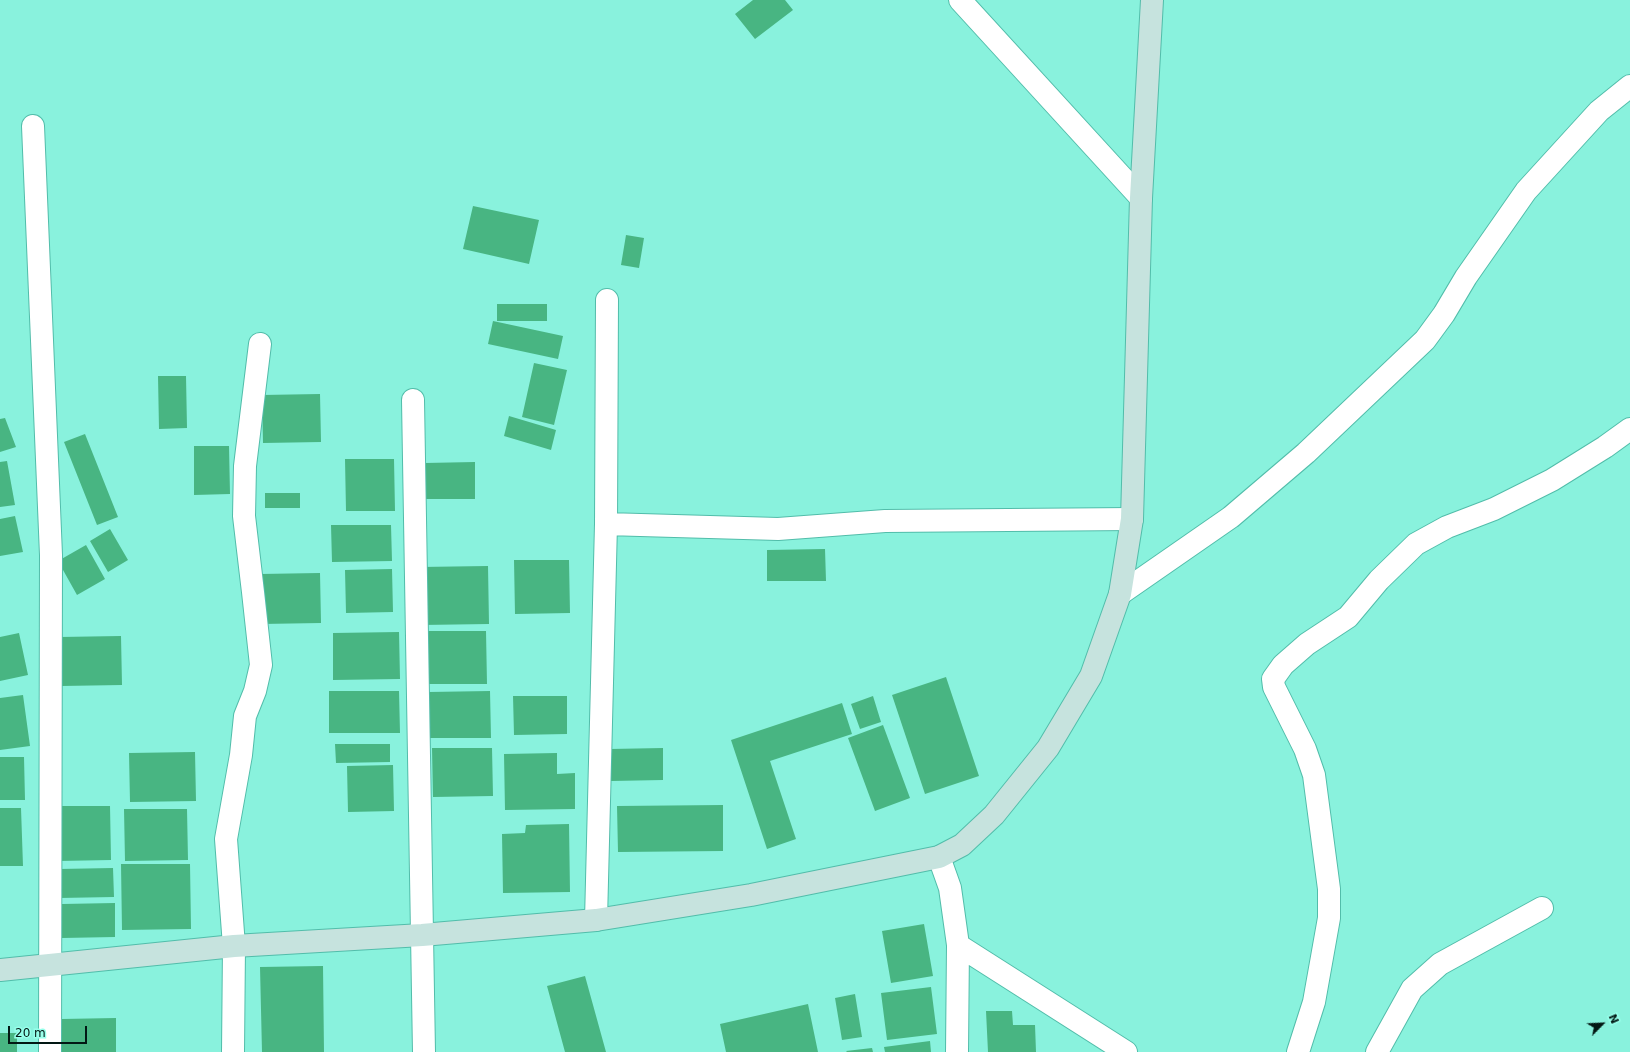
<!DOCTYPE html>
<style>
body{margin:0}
#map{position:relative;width:1630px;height:1052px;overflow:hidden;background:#89f2dd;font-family:"DejaVu Sans",sans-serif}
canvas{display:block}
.north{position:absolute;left:1582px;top:1004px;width:40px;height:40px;-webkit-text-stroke:3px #96ffea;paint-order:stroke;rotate:66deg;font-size:11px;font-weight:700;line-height:16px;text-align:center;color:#021814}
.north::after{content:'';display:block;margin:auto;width:14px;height:18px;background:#021814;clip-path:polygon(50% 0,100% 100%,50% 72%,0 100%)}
.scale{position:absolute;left:8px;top:1026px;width:79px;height:18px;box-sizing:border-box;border:2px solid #021814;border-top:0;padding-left:5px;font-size:12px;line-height:14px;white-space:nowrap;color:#021814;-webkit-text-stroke:3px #96ffea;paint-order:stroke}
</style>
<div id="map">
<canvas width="1630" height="1052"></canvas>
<div class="north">N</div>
<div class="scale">20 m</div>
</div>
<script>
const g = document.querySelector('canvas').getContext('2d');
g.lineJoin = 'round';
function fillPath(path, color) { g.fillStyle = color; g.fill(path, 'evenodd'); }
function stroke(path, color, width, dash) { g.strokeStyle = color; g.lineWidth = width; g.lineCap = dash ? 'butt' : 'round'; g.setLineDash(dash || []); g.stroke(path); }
const building = new Path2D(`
 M753,0h32l8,10 -38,29 -20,-25z
 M473,206l66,14 -10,44 -66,-15z
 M626,235l18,3 -5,30 -18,-3z
 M497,304h50v17h-50z
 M493,321l70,15 -5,23 -70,-15z
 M534,363l33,7 -13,55 -32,-8z
 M158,376h28l1,52 -28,1z
 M320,394l1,48 -58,1 -1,-48z
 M509,416l47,14 -5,20 -47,-14z
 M5,418l11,29 -16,5v-33z
 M85,434l33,83 -21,8 -33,-83z
 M194,446h35l1,48 -36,1z
 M345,459h49l1,52h-49z
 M7,461l8,44 -15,2v-45z
 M475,462v37h-49l-1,-36z
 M265,493h35v15h-35z
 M15,516l8,36 -23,4v-37z
 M331,525h60l1,36 -60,1z
 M110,529l18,31 -20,12 -18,-31z
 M86,545l19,34 -28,16 -19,-34z
 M825,549l1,32h-59v-31z
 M514,560h55l1,53 -55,1z
 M488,566l1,58 -68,1 -1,-58z
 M392,569l1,43 -47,1 -1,-43z
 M320,573l1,50 -60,1 -1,-50z
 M426,631h60l1,53h-61z
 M399,632l1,47 -67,1v-47z
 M19,633l9,42 -28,6v-44z
 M121,636l1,49 -61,1 -1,-49z
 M946,677l33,99 -54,18 -33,-99z
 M329,691h70l1,42h-71z
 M490,691l1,47h-61l-1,-46z
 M23,695l7,51 -30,4v-52z
 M513,696h54v38l-53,1z
 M873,696l8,26 -21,7 -9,-25z
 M842,703l10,31 -82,27 26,78 -29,10 -36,-109z
 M883,725l27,73 -35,13 -27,-73z
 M335,744h55v18l-54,1z
 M432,748h60l1,48 -60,1z
 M663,748v32l-52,1 -1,-32z
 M195,752l1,49 -66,1 -1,-49z
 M557,753v21l18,-1v36l-70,1 -1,-56z
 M0,757h24l1,43h-25z
 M393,765l1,46 -46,1 -1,-46z
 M723,805v46l-105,1 -1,-46z
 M58,806h52l1,54 -53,1z
 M0,808h21l2,58h-23z
 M124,809h63l1,51 -63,1z
 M569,824l1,68 -67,1 -1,-59 23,-1 1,-8z
 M121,864h69l1,65 -69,1z
 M113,868l1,29 -55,1v-29z
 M115,903v34l-53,1v-34z
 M924,924l9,52 -42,7 -9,-52z
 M323,966l1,86h-62l-2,-85z
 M585,976l21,76h-41l-18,-66z
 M931,987l6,47 -50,6 -6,-47z
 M855,994l7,43 -20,3 -7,-42z
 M808,1004l10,48h-92l-6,-28z
 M986,1011h26l1,14h22l1,27h-48z
 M116,1018v34h-54v-33z
 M0,1033h17v19h-17z
 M930,1041l1,11h-46l-1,-5z
 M872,1048l1,4h-26l-1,-1z`);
const minor = new Path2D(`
 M960,0l181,198
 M33,126l18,429 -1,497
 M413,400l11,652
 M606,524l172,5 107,-8 247,-2
 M1120,594l111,-77 75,-64 119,-113 19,-26 22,-37 60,-86 73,-80 31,-25
 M939,857l11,31 8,57 -1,107
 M596,920l10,-396 1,-224
 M958,945l168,107
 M233,1052l1,-106 -8,-107 15,-84 4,-39 10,-25 6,-26 -8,-73 -9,-76 1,-50 15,-122
 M1298,1052l16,-50 15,-84v-29l-15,-114 -9,-26 -31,-62 -1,-8 10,-14 24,-21 41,-27 31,-37 37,-36 31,-17 47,-18 58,-29 53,-33 25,-18
 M1377,1052l35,-63 28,-25 102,-56`);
const secondary = new Path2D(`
 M0,970l234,-24 188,-11 174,-15 155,-25 188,-38 23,-12 32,-30 54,-67 43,-72 29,-82 12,-75 9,-321 11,-198`);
fillPath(building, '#48b582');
stroke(minor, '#52bdaa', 24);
stroke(secondary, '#52bdaa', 24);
stroke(minor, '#fff', 22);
stroke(secondary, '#c6e3de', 22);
</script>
